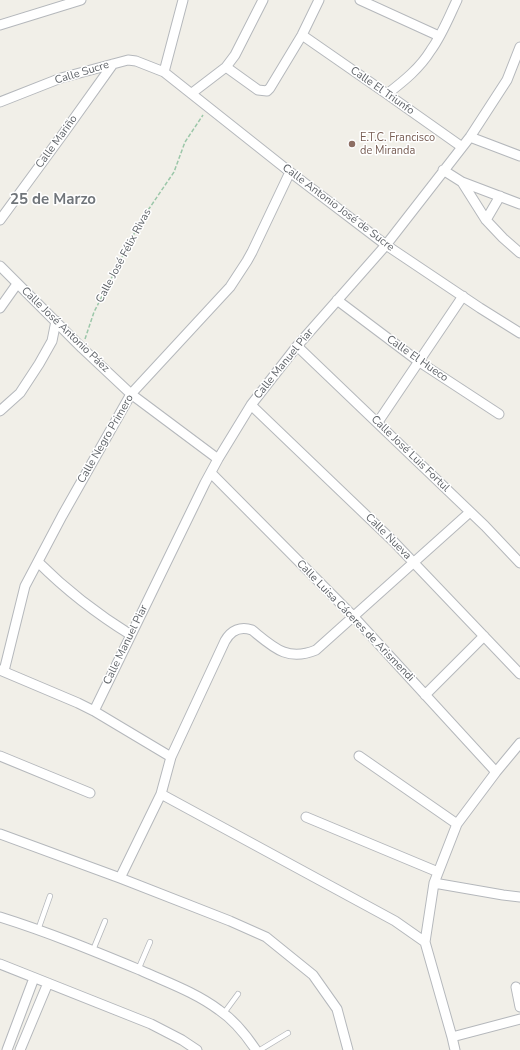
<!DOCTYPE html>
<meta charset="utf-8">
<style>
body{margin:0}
canvas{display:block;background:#f1efe8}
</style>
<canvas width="520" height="1050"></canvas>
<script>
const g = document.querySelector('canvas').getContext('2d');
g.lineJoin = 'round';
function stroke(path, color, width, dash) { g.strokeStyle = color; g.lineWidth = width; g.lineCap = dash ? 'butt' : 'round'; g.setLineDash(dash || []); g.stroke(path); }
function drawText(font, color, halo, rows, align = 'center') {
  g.font = font + ' "Nunito Sans",sans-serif'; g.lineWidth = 3; g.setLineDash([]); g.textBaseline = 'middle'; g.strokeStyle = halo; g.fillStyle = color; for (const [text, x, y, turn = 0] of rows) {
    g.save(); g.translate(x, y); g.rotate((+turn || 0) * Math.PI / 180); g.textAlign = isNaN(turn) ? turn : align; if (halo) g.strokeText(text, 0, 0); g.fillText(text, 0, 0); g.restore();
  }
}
const path = new Path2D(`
 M85,339l9,-27 46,-90 34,-50 11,-30 18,-27`);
const lane = new Path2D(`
 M38,930l12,-34
 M93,950l12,-29
 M138,970l12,-28
 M224,1013l14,-19
 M260,1050l28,-17`);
const street = new Path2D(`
 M360,0l79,36
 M0,25l81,-25
 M302,35l85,59 75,53
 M226,67l32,23 9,1 3,-3 32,-53 17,-35
 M164,72l19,-72
 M192,93l34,-26 9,-12 28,-55
 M387,94c17,-13 33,-26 44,-44 11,-15 18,-33 26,-50
 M0,102l61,-24 52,-14 15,-4 8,1 28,11 126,100 96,73 94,63 40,25
 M470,137l50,19
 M443,170l19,12 58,22
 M462,182l24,38 17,18 17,15
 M0,220l63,-86 50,-70
 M486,220l14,-24
 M0,266l82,82 49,46 87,65
 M337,300l81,61 81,53
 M0,308l17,-24
 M297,346l188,180 35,37
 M251,405l143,137 126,132
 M0,411l20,-18 19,-29 13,-23 4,-20
 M378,422l85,-126
 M211,473l142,143 143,156
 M38,562c28,28 59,52 93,73
 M0,670l78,33 16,8 77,46
 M4,671l21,-85 37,-70 69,-122 99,-107 17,-26 5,-9 38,-80
 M425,695l59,-59
 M94,711l111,-228 13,-24 33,-54 46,-59 89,-101 84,-108 37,-57 13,-33
 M0,756l90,37
 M359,756l98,68
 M161,794l234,127 30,21 27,95 3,13
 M306,817l132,55
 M0,834l120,44 110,43 36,16 47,38 24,34 11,41
 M120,878l41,-84 10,-37 54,-116c6,-11 16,-15 27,-11 21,17 35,32 64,20l154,-138
 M434,883l69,12 17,2
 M0,917c48,15 94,34 140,53 26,12 55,22 79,40 15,10 27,25 37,40
 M425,942l9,-59 23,-59 39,-52 24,-29
 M0,964l151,60 31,16 15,10
 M516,987l4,20
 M452,1037l68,-18
 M7,1050l27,-72
 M20,1050l28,-67`);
const markers = [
 [352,144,4,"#8d6e63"]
];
const streetNames = [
 ["Calle Sucre",82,73,-17],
 ["Calle El Triunfo",382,91,35],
 ["Calle Mariño",57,142,-54],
 ["Calle Antonio José de Sucre",338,208,37],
 ["Calle José Félix Rivas",124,256,-62],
 ["Calle José Antonio Páez",65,330,44],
 ["Calle El Hueco",417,359,35],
 ["Calle Manuel Piar",284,364,-51],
 ["Calle Negro Primero",106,439,-60],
 ["Calle José Luis Fortul",410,454,44],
 ["Calle Nueva",388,537,45],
 ["Calle Luisa Cáceres de Arismendi",355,621,46],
 ["Calle Manuel Piar",126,645,-64]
];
const educationNames = [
 ["E.T.C. Francisco",360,138],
 ["de Miranda",360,151]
];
const districtNames = [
 ["25 de Marzo",53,200]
];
stroke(lane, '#b5b8bc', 6);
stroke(street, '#b5b8bc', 11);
stroke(path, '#9cc7a9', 1.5, [4, 2]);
stroke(lane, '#fff', 4.5);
stroke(street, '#fff', 9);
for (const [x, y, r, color] of markers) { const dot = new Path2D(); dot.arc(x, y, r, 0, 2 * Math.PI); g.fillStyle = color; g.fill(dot); stroke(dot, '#fff', 1.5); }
drawText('11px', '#5f6368', '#fff', streetNames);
drawText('11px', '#785e54', '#fff', educationNames, 'left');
drawText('bold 15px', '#70757a', '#fff', districtNames);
</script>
